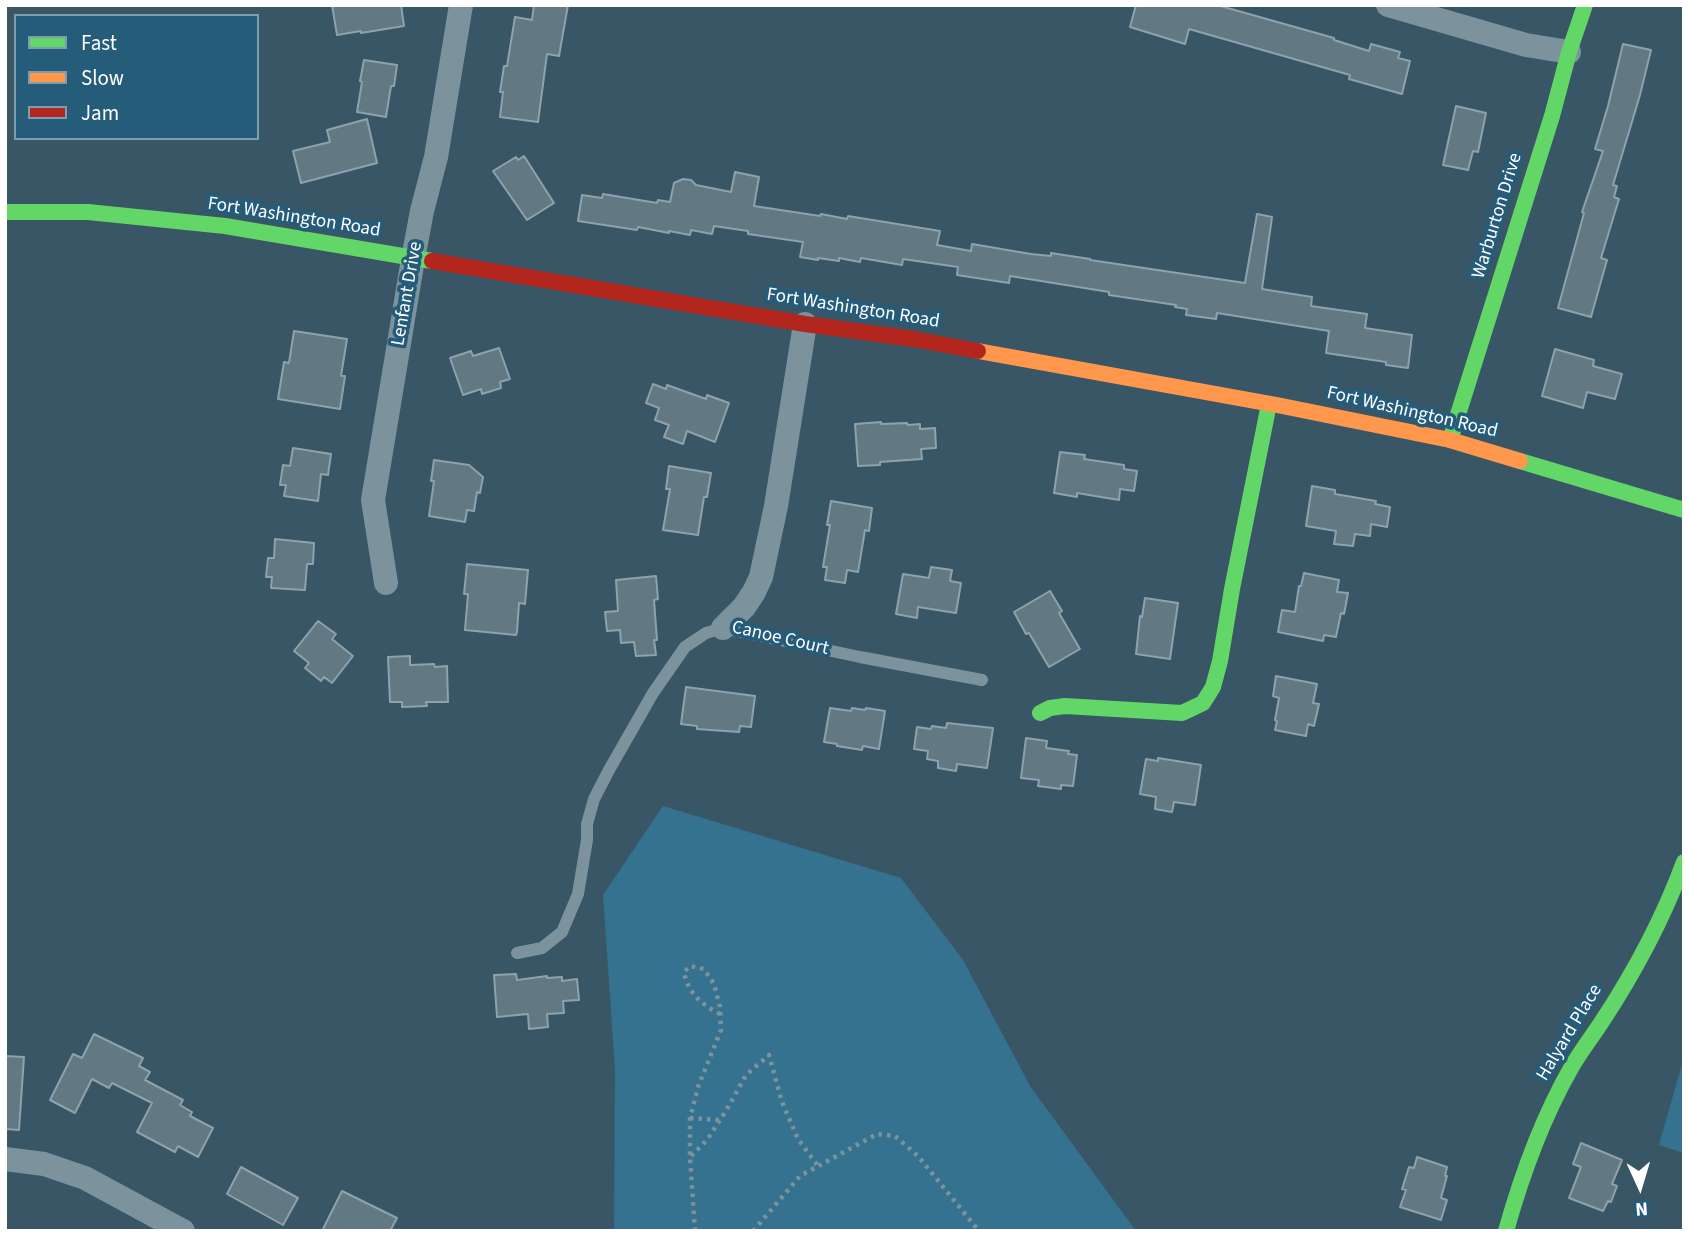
<!DOCTYPE html>
<style>
body{margin:0}
#map{position:relative;width:1689px;height:1236px;overflow:hidden;background:#385665;font-family:"Source Sans 3",sans-serif}
canvas{display:block}
.frame{position:absolute;inset:0;border:7px solid #fff;pointer-events:none}
.legend{position:absolute;left:14px;top:14px;width:245px;height:126px;box-sizing:border-box;background:#245c79;border:2px solid #7c9daf;margin:0;padding:9px 12px;list-style:none;font-size:21px;color:#fff}
.legend li{display:flex;align-items:center;gap:14px;height:35px}
.legend b{width:35px;border:2px solid #7c9daf}
.north{position:absolute;left:1605px;top:1152px;width:70px;height:70px;-webkit-text-stroke:5px #245c79;paint-order:stroke;rotate:176deg;font-size:19px;font-weight:700;line-height:28px;text-align:center;color:#fff}
.north::after{content:'';display:block;margin:auto;width:24px;height:32px;background:#fff;clip-path:polygon(50% 0,100% 100%,50% 72%,0 100%)}
</style>
<div id="map">
<canvas width="1689" height="1236"></canvas>
<div class="frame"></div>
<ul class="legend">
<li><b style="height:9px;background:#63d668"></b>Fast</li>
<li><b style="height:9px;background:#ff974d"></b>Slow</li>
<li><b style="height:9px;background:#b3261e"></b>Jam</li>
</ul>
<div class="north">N</div>
</div>
<script>
const g = document.querySelector('canvas').getContext('2d');
g.lineJoin = 'round';
function fillPath(path, color) { g.fillStyle = color; g.fill(path, 'evenodd'); }
function stroke(path, color, width, dash) { g.strokeStyle = color; g.lineWidth = width; g.lineCap = dash ? 'butt' : 'round'; g.setLineDash(dash || []); g.stroke(path); }
function drawText(font, color, halo, rows, align = 'center') {
  g.font = font + ' "Source Sans 3",sans-serif'; g.lineWidth = 7; g.setLineDash([]); g.textBaseline = 'middle'; g.strokeStyle = halo; g.fillStyle = color; for (const [text, x, y, turn = 0] of rows) {
    g.save(); g.translate(x, y); g.rotate((+turn || 0) * Math.PI / 180); g.textAlign = isNaN(turn) ? turn : align; if (halo) g.strokeText(text, 0, 0); g.fillText(text, 0, 0); g.restore();
  }
}
const green = new Path2D(`
 M663,806l238,72 62,82 67,126 106,145h-522l1,-161 -12,-175z
 M1684,1057v96l-25,-8z`);
const building = new Path2D(`
 M332,5h69l3,21 -43,7v-2l-24,4z
 M534,5h34l-9,51 -12,-2 -9,68 -38,-5 3,-25h-3l4,-26h3l8,-49 17,3z
 M1136,5h81l117,33v2l35,11 2,-7 29,8 -2,6 12,3 -8,33 -53,-15 1,-4 -161,-46 -4,15 -55,-17z
 M1623,44l28,6 -11,45 -27,90 4,1 -3,11 5,2 -18,59 6,2 -16,57 -33,-9 26,-95 -2,-1 21,-61 -8,-2 13,-43z
 M364,60l33,5 -3,21h-3l-5,31 -29,-5 5,-30 -2,-1z
 M1456,106l30,7 -8,39 -5,-1 -5,19 -25,-5z
 M367,119l10,44 -76,20 -8,-32 37,-9 -3,-12z
 M524,156l30,47 -27,17 -34,-49 23,-14 2,3z
 M735,172l24,5 -5,29 66,10 1,-2 26,5 1,-3 92,15 -3,14 34,6 1,-7 59,10 20,2v-3l39,6v1l155,23 12,-69 15,3 -10,72 50,8 -1,9 56,8 -2,14 47,7 -4,33 -22,-3v-3l-60,-9 3,-22 -112,-18 -1,6 -30,-4 1,-6 -12,-2 1,-2 -67,-10v-3l-99,-16 -1,7 -52,-8 1,-8 -55,-8 -1,6 -41,-7 -1,4 -21,-4v3l-21,-3v2l-18,-3 3,-15 -55,-8v-3l-34,-5 -2,8 -21,-4 -1,5 -21,-4v2l-31,-6 -1,3 -59,-9 4,-26 20,3 1,-4 54,9 1,-3 12,2 4,-19 9,-4 8,1 5,5 35,7z
 M294,331l53,8 -6,37h4l-5,33 -62,-10 6,-37 5,1z
 M499,348l11,31 -10,3 1,6 -19,6 -1,-5 -18,6 -13,-37 21,-7 2,5z
 M1555,349l39,11 -1,6 29,8 -7,25 -28,-7 -4,16 -41,-12z
 M653,384l13,5 1,-4 39,14 1,-4 22,8 -14,39 -28,-11 -4,13 -19,-7 5,-12 -14,-5 4,-12 -13,-5z
 M881,422v2l26,-1 1,2 12,-1v5l15,-1 1,20 -15,1 1,10 -42,3v3l-22,1 -3,-42z
 M293,448l38,6 -3,21 -7,-1 -3,27 -34,-5 2,-11h-6l3,-20 7,1z
 M1060,452l25,3 -1,4 40,6v4l13,2 -3,20 -14,-2 -1,11 -42,-7v4l-23,-4z
 M434,460l35,5 14,12 -3,16 -3,-1 -3,19 -7,-1 -2,12 -36,-6 5,-35h-3z
 M669,466l42,7 -4,24h-3l-6,38 -35,-5 7,-41h-4z
 M1312,486l23,4v4l41,7 -1,3 15,3 -3,20 -16,-3 -1,12 -15,-2 -2,12 -19,-2 2,-13 -30,-5z
 M831,501l41,7 -3,23 -4,-1 -7,42 -11,-2 -2,13 -20,-3 2,-13h-4l7,-42h-3z
 M275,539l39,4 -1,21h-6l-2,26 -34,-2 1,-11h-6l2,-19h6z
 M467,564l61,6 -3,34 -6,-1 -2,29 -1,3 -51,-5 3,-36h-4z
 M931,567l21,3 -2,11 11,2 -5,30 -38,-6 -1,11 -21,-4 7,-40 26,4z
 M1304,573l35,7 -2,12 11,1 -4,21 -3,-1 -5,24 -12,-2 -1,6 -45,-9 4,-22 13,2 4,-26h2z
 M656,576l2,23 -4,1 3,40h-3l2,15 -20,1 -2,-14 -13,1 -1,-13 -13,1 -2,-19 13,-1 -2,-31z
 M1050,591l12,20 -3,2 21,36 -31,18 -20,-34 -3,1 -12,-22z
 M1145,598l33,5 -8,56 -34,-5 4,-38 2,1z
 M318,621l18,13 -4,5 21,17 -21,27 -8,-6 -3,4 -16,-13 4,-5 -15,-12z
 M410,656v9l24,-1 1,3 12,-1 1,36h-22l1,4 -25,1v-5h-12l-2,-45z
 M1276,676l41,8 -4,19 6,1 -5,22 -6,-2 -2,12 -31,-6 2,-9 -2,-1 4,-22 -6,-2z
 M686,687l69,9 -4,31 -11,-1 -1,6 -42,-3v-3l-16,-2z
 M830,708l21,3 1,-3 13,2 1,-2 19,3 -6,38 -16,-3 -1,4 -25,-4v-2l-13,-2z
 M947,723l46,5 -6,40 -30,-4 -1,7 -18,-3v-7l-11,-2 1,-8 -14,-2 3,-22 14,2 1,-3 14,2z
 M1026,738l21,3 -1,7 23,3 -1,3 9,1 -4,31 -12,-1v4l-23,-3 1,-6 -18,-2z
 M1158,758l43,7 -6,40 -21,-3 -2,10 -17,-3 1,-12 -16,-3 6,-35 12,2z
 M516,974l1,6 30,-4v2l15,-1v4l15,-2 2,21 -16,1 1,12 -17,1 1,13 -19,2 -1,-15 -31,3 -3,-42z
 M94,1034l49,24 -4,8 11,6 -5,8 38,20 -3,5 12,7 -2,4 23,12 -15,29 -20,-11 -3,6 -38,-20 15,-29 -40,-20 -3,5 -17,-9 -17,34 -25,-13 23,-46 9,4z
 M5,1056l19,1 -5,73 -14,-1z
 M1581,1143l41,17 -10,24 5,2 -6,16 -3,-1 -5,10 -34,-13 12,-31 -8,-3z
 M1417,1157l30,10 -2,9h2l-6,22 6,2 -6,20 -41,-13 6,-17 -4,-1 7,-22 5,1z
 M241,1167l57,31 -15,27 -56,-31z
 M342,1191l55,27 -7,13h-68z`);
const path = new Path2D(`
 M690,1118l30,2
 M691,1156l16,-16 20,-31 19,-34 23,-20 13,47 16,37 20,27
 M695,1231l-5,-74v-39l8,-31 23,-57 -1,-23 -6,-23 -10,-15 -14,-3 -6,6c4,21 17,32 36,42
 M753,1231l47,-55 77,-42 18,2 23,20 61,75`);
const lane = new Path2D(`
 M517,953l25,-5 20,-16 16,-38 9,-54v-16l7,-25 15,-29 44,-77 32,-46 21,-14 17,-5 137,29 122,23`);
const street = new Path2D(`
 M1388,5l138,40 43,7
 M386,583l-13,-83 40,-241 9,-48 14,-54 25,-152
 M723,628l21,-21 10,-15 7,-15 15,-71 29,-182
 M5,1159l39,5 41,14 98,53`);
const fast = new Path2D(`
 M5,212h83l137,14 207,35
 M1450,440l102,-324 17,-64 16,-47
 M1520,461l164,49
 M1040,713l10,-5 15,-2 117,7 21,-10 10,-16 7,-26 12,-72 37,-185
 M1506,1231c16,-57 36,-112 65,-163 9,-16 20,-30 30,-45 33,-50 62,-104 83,-161`);
const slow = new Path2D(`
 M978,351l299,54 173,35 70,21`);
const jam = new Path2D(`
 M432,261l373,63 108,15 65,12`);
const streetNames = [
 ["Warburton Drive",1498,216,-73],
 ["Fort Washington Road",294,218,9],
 ["Lenfant Drive",408,294,-80],
 ["Fort Washington Road",853,309,9],
 ["Fort Washington Road",1412,413,13],
 ["Canoe Court",780,639,13],
 ["Halyard Place",1570,1033,-59]
];
fillPath(green, '#35728f');
fillPath(building, '#627883');
stroke(building, '#8fa2ab', 2);
stroke(path, '#7c929c', 4.5, [3.5, 5]);
stroke(lane, '#7c929c', 12);
stroke(street, '#7c929c', 24);
stroke(fast, '#63d668', 16);
stroke(slow, '#ff974d', 16);
stroke(jam, '#b3261e', 16);
drawText('19px', '#fff', '#245c79', streetNames);
</script>
